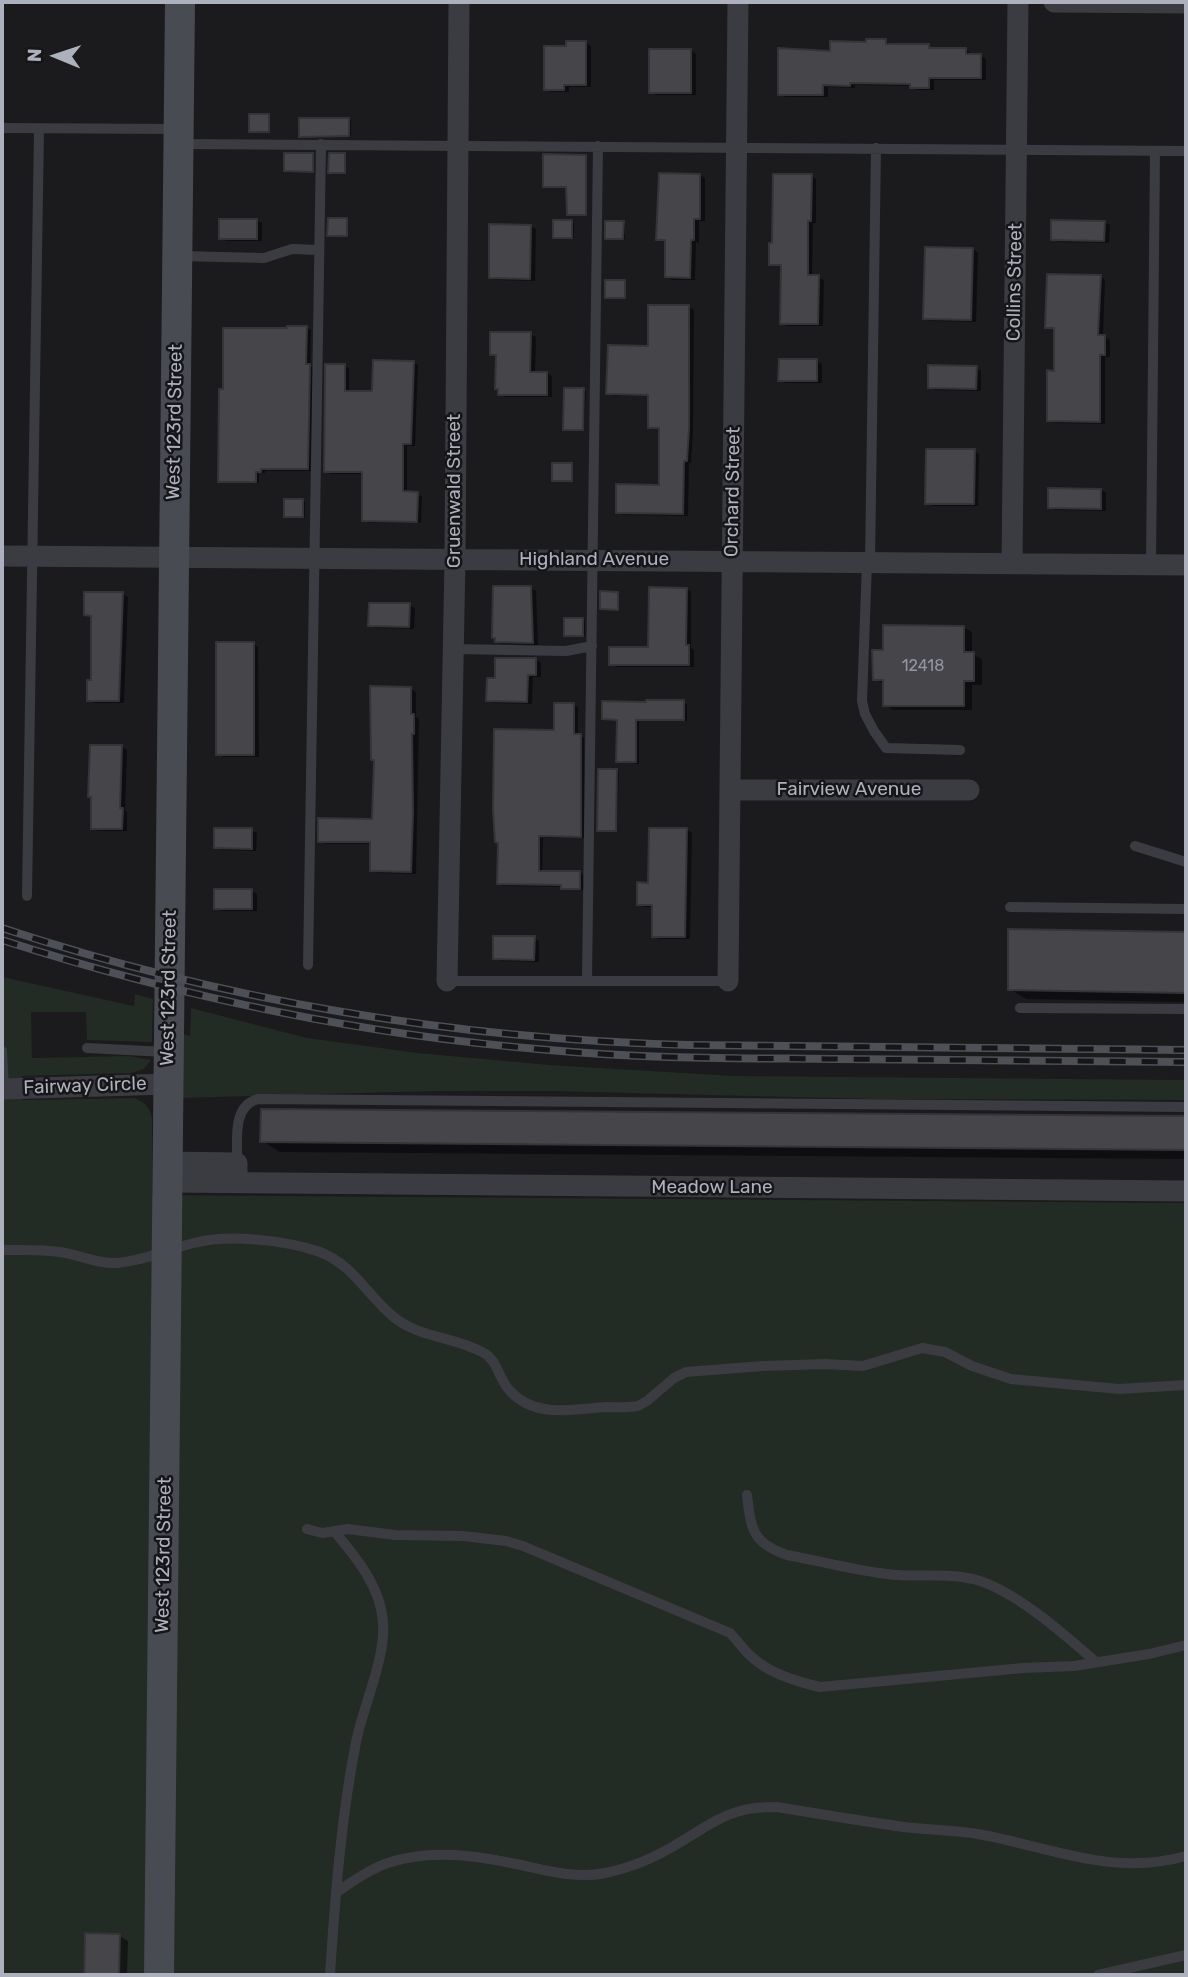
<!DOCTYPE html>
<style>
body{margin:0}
#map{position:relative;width:1188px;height:1977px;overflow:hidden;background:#1b1a1d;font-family:Rubik,sans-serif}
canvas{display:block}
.frame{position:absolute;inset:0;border:4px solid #adb0bd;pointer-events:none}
.north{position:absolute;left:21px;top:21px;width:70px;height:70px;-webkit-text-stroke:5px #161518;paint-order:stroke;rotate:272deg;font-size:19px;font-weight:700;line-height:28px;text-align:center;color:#adb0bd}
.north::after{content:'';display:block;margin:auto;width:24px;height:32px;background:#adb0bd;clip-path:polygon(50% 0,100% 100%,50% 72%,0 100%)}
</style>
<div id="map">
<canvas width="1188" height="1977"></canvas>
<div class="frame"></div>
<div class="north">N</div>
</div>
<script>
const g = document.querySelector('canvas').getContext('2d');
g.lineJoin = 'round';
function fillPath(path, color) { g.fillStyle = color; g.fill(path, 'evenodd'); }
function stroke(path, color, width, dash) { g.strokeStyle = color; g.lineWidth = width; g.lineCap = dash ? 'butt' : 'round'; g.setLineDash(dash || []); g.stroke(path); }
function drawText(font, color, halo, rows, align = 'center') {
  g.font = font + ' Rubik,sans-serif'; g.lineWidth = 5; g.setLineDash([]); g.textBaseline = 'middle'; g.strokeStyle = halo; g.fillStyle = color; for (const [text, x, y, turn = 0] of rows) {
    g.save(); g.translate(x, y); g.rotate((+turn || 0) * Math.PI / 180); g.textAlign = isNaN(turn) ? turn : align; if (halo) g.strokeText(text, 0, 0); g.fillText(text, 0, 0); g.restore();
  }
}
const green = new Path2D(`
 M2,977l132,29 1,-12 18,5 -1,43 -65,-2 -1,-28h-55l1,46 98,-2 21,4 -7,9 -13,4 -109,3 1,24 111,-2c11,4 15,8 18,20v77l1034,8v772h-1184z
 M191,1008l116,30 111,15 132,12 184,11 452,4v20l-315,-1 -321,-8h-114l-256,7 1,-65 9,3z`);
const shadow = new Path2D(`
 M886,41l5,3 75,6 5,3v3h10l5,3v21h-52v10h-17l-6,-4 -56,-1v3l-27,-1v10h-43l-5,-3 52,-41v-10z
 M586,43l5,3v41h-22v5h-18l-5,-3 22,-41z
 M691,51l5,3v41h-40l-5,-3z
 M268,116l2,1v16l-19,-2z
 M349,120l2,1v15h-50z
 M344,155l2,1v17l-16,-1z
 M585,156l2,2v57h-17l-2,-1z
 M700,175l5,3v43h-6v22l-3,-1 -1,38h-23l-5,-4v-34l-9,-3z
 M811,176l5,3v44h-3l-1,53 12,4 -1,46h-36l-5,-3v-56l-11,-3z
 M257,220l5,3v18h-36l-5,-3z
 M346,220l2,1v16l-19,-2z
 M572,221l2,2v15h-17z
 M1104,222l6,3 -1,18 -51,-1 -5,-3z
 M623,223l2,1v15l-19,-1z
 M530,226l6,3 -1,52 -39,-1 -6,-3z
 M973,249l5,4 -2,69 -46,-1 -6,-3z
 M1100,276l5,4 -2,56 7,4v17h-5v67l-51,-1 -6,-3 8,-48v-42l-9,-3z
 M689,307l5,3 -1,122 -2,31h-2l-1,53 -65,-1 -5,-3 43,-26v-56l-11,-3v-31h-37l-5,-3z
 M306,328l5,2 -1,36 4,2 -2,103h-47v2h-6v10h-35l-4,-2z
 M530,334l6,3 -1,36h12l5,3v21h-47l-5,-3 -3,-37 -6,-3z
 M817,361l5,3v19h-37l-5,-3z
 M413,363l5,2 -3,81h-8v47l15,3 -1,27h-52l-5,-3v-46h-34l-5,-3 19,-105 5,2v25h25z
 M976,368l5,3v20l-46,-1 -5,-3z
 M584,389l2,2 -2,39h-17l-2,-1z
 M974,451l5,3 -1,52h-46l-5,-3z
 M571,465l2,1v15l-19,-1z
 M1101,490l5,3v18l-51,-1 -6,-3z
 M303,501l2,1v15l-19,-1z
 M530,588l6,3 2,54 -36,-1 -5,-3z
 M687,589l4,3v56l3,2v17h-78l-5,-3 39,-15z
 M122,594l6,3 -4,106h-30l-5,-3 4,-19v-63l-7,-4z
 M409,605l6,3 -1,21 -39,-1 -5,-3z
 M583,620l2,1v15l-19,-1z
 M963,627l9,5v22l10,5v26h-10v25h-79l-8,-5v-21l-11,-5 11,-27z
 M253,644l5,3 1,110h-36l-5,-3z
 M536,660l5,3v14h-8l-1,27 -39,-1 -5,-3 8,-20z
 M411,689l5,3v25l3,2 -3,155 -39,-1 -6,-3 1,-26h-47l-5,-3 53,-21z
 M683,702l4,2v17h-48v43l-21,-3v-40l-15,-3z
 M573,705l5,2v29l6,2 1,100h-42l-1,35h38l4,2v15h-17l-4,-3 -60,-1 -4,-3 57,-152z
 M122,747l5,3 -2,61 2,1v19h-29l-6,-3z
 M617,771l2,1 -2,59h-16z
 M251,830l6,3 -1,18 -35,-1 -6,-3z
 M687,830l5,3 -2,106h-31l-6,-3v-29h-9l-5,-3z
 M252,891l5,3v17h-36l-5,-3z
 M1010,931l176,3v68l-159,-3 -18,-10z
 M534,938l5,3v21l-39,-1 -5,-3z
 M262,1110l924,8v41l-906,-7 -18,-11z
 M87,1935l33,1 8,5 -1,34h-42z`);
const building = new Path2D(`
 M866,39h20v5h43v4h37v6h15v24h-52v10h-19v-4l-60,-1v3l-27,-1v10h-45v-47l52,3v-10l36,1z
 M566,41h20v44h-22v5h-20v-44h22z
 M649,49h42v44h-42z
 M249,114h20v18h-20z
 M299,118h50v18l-50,1z
 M284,153h29v19l-29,-1z
 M329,153h16v20h-17z
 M543,154l43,1v60h-19l-1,-28h-23z
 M659,173l41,1v45h-6v21h-3l-1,38 -25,-1v-37h-9z
 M773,174h39l-1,47h-3v54h11l-1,49h-38l1,-59h-12v-22h3z
 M328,218h19v18h-20z
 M219,219h38v20h-38z
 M553,220h19v18h-19z
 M1051,220l54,1 -1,20 -53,-1z
 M605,221h19l-1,18h-18z
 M489,224l42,1 -1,54 -41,-1z
 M925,247l48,1 -2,72 -48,-1z
 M1047,274l54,1 -3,60h7v20h-5v67l-53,-1v-51l7,1v-43h-9z
 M605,280h20v18h-20z
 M648,305h41v123l-2,33h-3l-1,53 -67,-1v-29l43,1v-57h-11v-33l-42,-1 2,-49 40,1z
 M287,326h20l-1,38h4l-2,105h-47v3h-5v10h-38l1,-93h4v-61h64z
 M490,332h41l-1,40h17v23h-49v-6h-3l1,-34h-6z
 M779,359h38v22h-39z
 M373,360l41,1 -3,83h-8v47l15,1 -1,30 -55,-1v-49h-38l1,-108h20v27h27z
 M928,365l49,1 -1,23 -48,-1z
 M564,388h20l-1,42h-20z
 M926,449h49l-1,55h-49z
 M552,463h20v18h-20z
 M1048,488l53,1v20l-53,-1z
 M284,499h19v18h-19z
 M493,586h38l2,57 -38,-1v-4h-3z
 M649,587l38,1 -1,57h3v20h-80v-18h39z
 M600,591l18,1v18l-18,-1z
 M84,592h39l-4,109h-32v-21h4v-64l-7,-1z
 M369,603h41l-1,24 -41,-1z
 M564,618h19v18h-19z
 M883,625l81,1v26h10v29h-10v25h-81v-26h-10l-1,-30h11z
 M216,642h38v113h-38z
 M495,658h41v17h-8l-1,27 -41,-1 1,-23h8z
 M370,686l41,1v27h3v20h-2l1,79 -2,59 -41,-1v-29h-52v-24l54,1 2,-59h-3z
 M646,700h38v20h-48v42h-20l1,-42 -15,-1v-18l44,1z
 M554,703h20v31h7v103l-42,-1v35h41v18h-19v-4l-64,-1 1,-41 -3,-1 -2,-32 1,-81 60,1z
 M90,745h32l-2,63h3l-1,21h-31v-32h-3z
 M598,769h19l-1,62h-19z
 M214,828h38v21l-38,-1z
 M649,828h38l-2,109h-33v-32h-15v-23l11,1z
 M214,889h38v20h-38z
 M1008,929l178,3v61l-178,-3z
 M493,936h42l-1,24 -41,-1z
 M261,1109l925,7v34l-926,-8z
 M85,1933l35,1 -1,41h-35z`);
const lane = new Path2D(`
 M2,128l173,1
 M181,144l1005,7
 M180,256l84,2 28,-9 27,1
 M867,562l-5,139 3,13 9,17 12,17 74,2
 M870,562l6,-414
 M1151,564l4,-413
 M453,649l113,2 26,-5
 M1135,846l51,16
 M27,896l12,-767
 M1010,907l176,2
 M308,965l13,-821
 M447,981h281
 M587,981l11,-835
 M1020,1008l166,1
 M87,1048l79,4
 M2,1051l2,38
 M237,1163c1,-21 -6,-57 21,-64l928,8
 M2,1250c19,0 39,-1 58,2 20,3 37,12 57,11 27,-2 51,-14 77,-20 34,-9 92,-3 126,9 34,13 48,45 75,66 25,20 61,19 89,35 14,8 15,27 26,38 26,28 63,18 96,16 11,0 21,1 32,-1l9,-5 27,-23 12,-6 77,-6 62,-2 38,2 59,-18 23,4 27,14 39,13 108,10 67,-4
 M747,1495c4,34 5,48 40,60 33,6 66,15 100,19 30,4 60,-2 90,6 40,12 88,55 119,82
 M307,1529l15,4 26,-4 47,6 68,1 43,5 17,5 207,87c8,8 14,18 23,25 17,16 45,24 67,29l203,-19 51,-2 75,-12 37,-9
 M337,1892c16,-11 33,-23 51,-29 43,-15 90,-7 133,2 27,6 56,14 84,8 26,-5 51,-16 74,-30 20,-12 39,-26 61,-32 12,-4 25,-4 37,-4 42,7 84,14 127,20 24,3 49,3 74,7 72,13 134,43 208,22
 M330,1975c5,-77 11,-157 26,-233 7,-35 30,-85 27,-119 -2,-36 -27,-66 -49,-92
 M1098,1975l88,-20`);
const street = new Path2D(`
 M1054,2l132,1
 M2,556l1184,9
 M1012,563l6,-561
 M730,790h239
 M447,981l8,-422 4,-557
 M728,981l10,-979
 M2,1089l166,-5
 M168,1162l69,1v19
 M168,1182l1018,9`);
const secondary = new Path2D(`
 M159,1975l21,-1973`);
const rail = new Path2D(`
 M2,928c222,73 453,111 687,117l497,5
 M2,940c178,57 361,95 547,110 96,9 192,8 288,9 117,1 233,2 349,3`);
const numberNames = [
 ["12418",923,666]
];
const streetNames = [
 ["Collins Street",1015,282,-89],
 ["West 123rd Street",175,422,-89],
 ["Gruenwald Street",455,491,-90],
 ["Orchard Street",733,492,-89],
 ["Highland Avenue",594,560],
 ["Fairview Avenue",849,790],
 ["West 123rd Street",169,988,-89],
 ["Fairway Circle",85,1086,-2],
 ["Meadow Lane",712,1188],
 ["West 123rd Street",164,1555,-89]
];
fillPath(green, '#222b24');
fillPath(shadow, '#0007');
fillPath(building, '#45454a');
stroke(building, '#353439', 2);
stroke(lane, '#3b3c42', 10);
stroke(street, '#3b3c42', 21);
stroke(secondary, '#494b52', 30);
stroke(rail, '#4e5057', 8);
stroke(rail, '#161518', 5, [16]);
drawText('16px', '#9395a0', null, numberNames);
drawText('19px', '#adb0bd', '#161518', streetNames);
</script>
